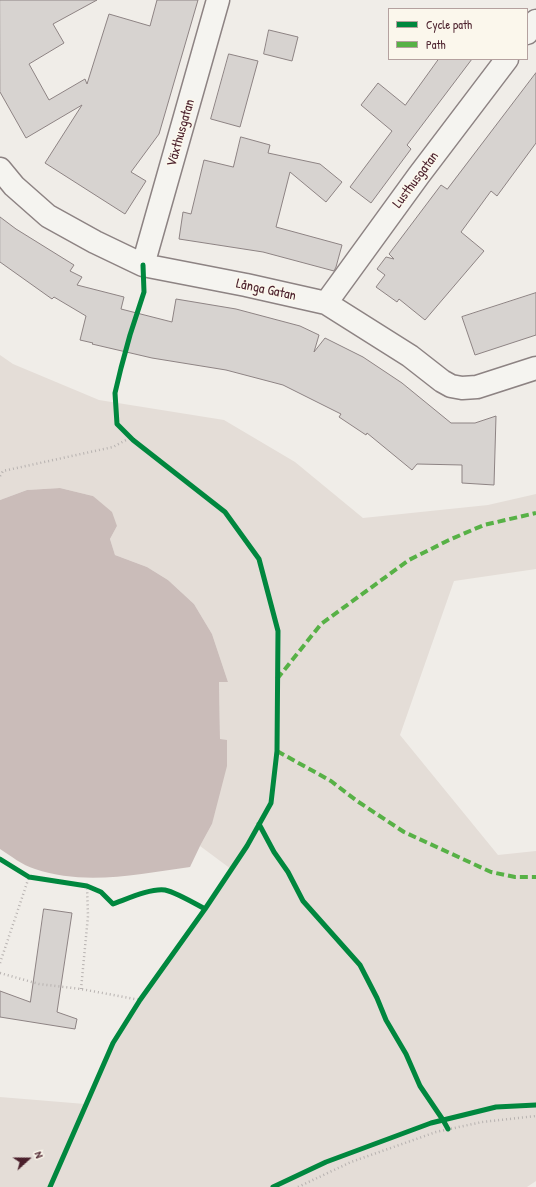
<!DOCTYPE html>
<meta charset="utf-8">
<style>
body{margin:0}
#map{position:relative;width:536px;height:1187px;overflow:hidden;background:#f0ede8;font-family:"Patrick Hand",sans-serif}
canvas{display:block}
.legend{position:absolute;left:388px;top:8px;width:140px;height:52px;box-sizing:border-box;background:#fbf7ec;border:1px solid #b4a19f;margin:0;padding:5px 7px;list-style:none;font-size:12px;color:#4a1f2b}
.legend li{display:flex;align-items:center;gap:8px;height:20px}
.legend b{width:20px;border:1px solid #b4a19f}
.north{position:absolute;left:8px;top:1139px;width:40px;height:40px;-webkit-text-stroke:3px #fbf7ec;paint-order:stroke;rotate:69deg;font-size:11px;font-weight:700;line-height:16px;text-align:center;color:#4a1f2b}
.north::after{content:'';display:block;margin:auto;width:14px;height:18px;background:#4a1f2b;clip-path:polygon(50% 0,100% 100%,50% 72%,0 100%)}
</style>
<div id="map">
<canvas width="536" height="1187"></canvas>
<ul class="legend">
<li><b style="height:5px;background:#00873e"></b>Cycle path</li>
<li><b style="height:5px;background:#57b146"></b>Path</li>
</ul>
<div class="north">N</div>
</div>
<script>
const g = document.querySelector('canvas').getContext('2d');
g.lineJoin = 'round';
function fillPath(path, color) { g.fillStyle = color; g.fill(path, 'evenodd'); }
function stroke(path, color, width, dash) { g.strokeStyle = color; g.lineWidth = width; g.lineCap = dash ? 'butt' : 'round'; g.setLineDash(dash || []); g.stroke(path); }
function drawText(font, color, halo, rows, align = 'center') {
  g.font = font + ' "Patrick Hand",sans-serif'; g.lineWidth = 3; g.setLineDash([]); g.textBaseline = 'middle'; g.strokeStyle = halo; g.fillStyle = color; for (const [text, x, y, turn = 0] of rows) {
    g.save(); g.translate(x, y); g.rotate((+turn || 0) * Math.PI / 180); g.textAlign = isNaN(turn) ? turn : align; if (halo) g.strokeText(text, 0, 0); g.fillText(text, 0, 0); g.restore();
  }
}
const green = new Path2D(`
 M0,355l13,9 86,36 125,20 71,42 68,56 125,-13 48,-11v75l-82,12 -54,154 98,120 38,-4v330l-9,6h-527v-90l85,7 28,-61 27,-43 65,-91 26,-40 -31,-23 12,-22 8,-85 -1,-58 9,1 -16,-48 -18,-30 -26,-24 -21,-13 -32,-12 -5,-16 7,-13 -24,-30 -33,-8 -33,2 -27,10z`);
const water = new Path2D(`
 M60,488l33,8 19,16 5,14 -7,13 5,16 32,12 21,13 26,24 18,30 16,48h-9l1,57 7,1v26l-15,58 -12,22 -10,21c-51,7 -105,19 -155,2 -13,-4 -24,-13 -35,-20v-349l27,-10z`);
const building = new Path2D(`
 M0,0h97l-44,24 11,19 -35,21 20,36 36,-21 2,5 22,-70 41,12 7,-26h41l-39,134 -28,38 15,9 -21,33 -80,-51 37,-58 -56,33 -26,-46z
 M269,30l29,7 -6,24 -28,-7z
 M229,54l29,7 -18,66 -29,-8z
 M439,59h33l-65,86 4,4 -40,54 -21,-16 42,-56 -31,-26 17,-22 27,22z
 M536,73v70l-39,53 -6,-5 -30,41 23,19 -59,69 -26,-21 -2,3 -21,-15 9,-12 -8,-6 9,-12 8,2 -5,-5 52,-69 6,4z
 M241,137l29,8 -2,8 52,11 22,18 -16,20 -36,-30 -14,55 66,18 -6,22 -2,4 -71,-19 -84,-13 4,-27 8,2 13,-54 29,7z
 M0,217l16,12 58,36 -4,6 12,6 -5,8 47,12 -3,12 51,13 4,-23 60,10 64,17 19,9 -5,17 11,-14 38,19 39,26 49,40h24l21,-7 -2,69 -32,-2v-18l-45,-1 -5,6 -45,-37 -1,2 -27,-18 2,-3 -58,-29 -57,-15 -74,-12 -60,-14 1,-1 -13,-3 6,-24 -32,-19 -2,2 -52,-37z
 M536,293v42l-61,20 -13,-38z
 M44,909l28,4 -15,99 20,7 -2,10 -75,-12v-26l30,11z`);
const path = new Path2D(`
 M0,476l3,-5 110,-24 13,-7
 M0,963l29,-86
 M0,973l39,11 42,5 59,11
 M81,989l7,-73 -1,-30
 M298,1187l53,-25 85,-30 46,-10 54,-6`);
const minor = new Path2D(`
 M527,33l9,-12
 M0,169l14,17 34,30 47,26 48,23 103,20 80,18 84,53 32,25 9,5 11,2 15,-1 59,-19
 M143,265l75,-265
 M326,303l93,-128 88,-116`);
const quiet = new Path2D(`
 M277,679l44,-55 88,-64 40,-20 35,-15 52,-12
 M277,751l54,30 26,20 47,31 87,40 24,5h21`);
const cycleway = new Path2D(`
 M259,824l15,28 14,20 15,29 57,64 17,33 9,22 20,34 14,32 23,34 5,9
 M0,859l29,18 58,9 14,6 12,12c14,-5 38,-16 52,-14 10,2 31,14 40,19
 M50,1187l63,-144 27,-43 65,-91 42,-63 24,-43 6,-52 1,-120 -19,-72 -34,-47 -92,-72 -16,-16 -2,-31 6,-25 9,-33 14,-43 -1,-27
 M273,1187l53,-25 105,-39 65,-16 40,-2`);
const streetNames = [
 ["Växthusgatan",181,133,-74],
 ["Lusthusgatan",416,180,-53],
 ["Långa Gatan",266,290,12]
];
fillPath(green, '#e4ddd7');
fillPath(water, '#cabcb9');
fillPath(building, '#d7d3d0');
stroke(building, '#8d8383', 1);
stroke(minor, '#8d8383', 25);
stroke(path, '#b7b2b0', 2.5, [1, 3]);
stroke(minor, '#f5f4f0', 22);
stroke(quiet, '#57b146', 4, [8, 4]);
stroke(cycleway, '#00873e', 5);
drawText('14px', '#4a1f2b', '#fbf7ec', streetNames);
</script>
